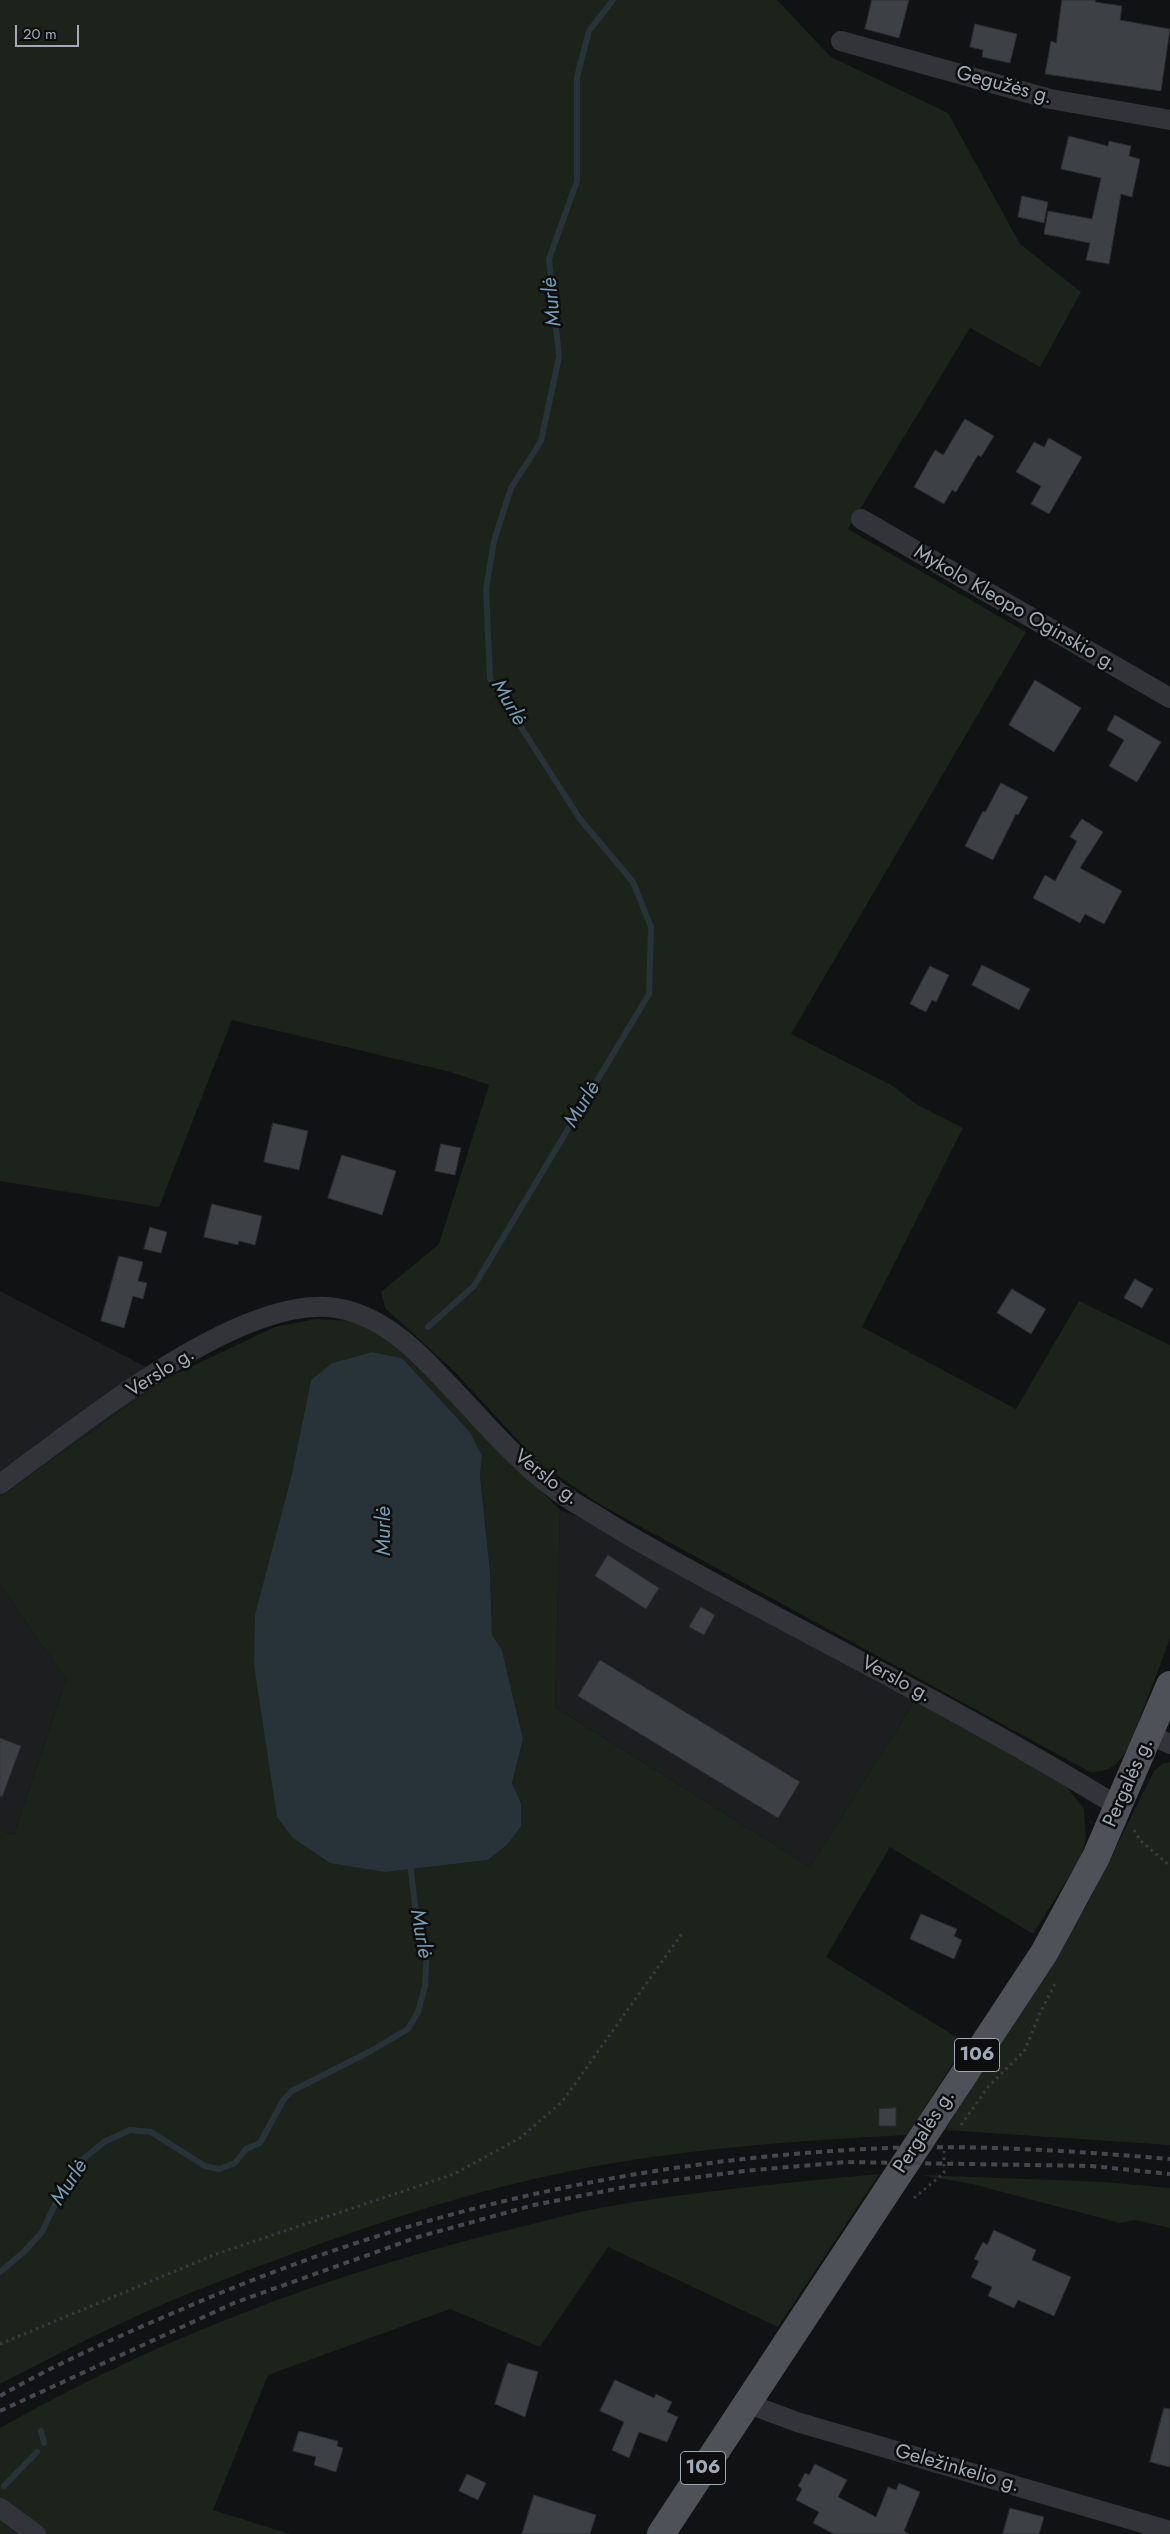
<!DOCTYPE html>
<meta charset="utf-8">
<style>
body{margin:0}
#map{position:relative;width:1170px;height:2534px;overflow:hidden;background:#111213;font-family:Jost,sans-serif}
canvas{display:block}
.scale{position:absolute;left:15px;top:25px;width:64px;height:22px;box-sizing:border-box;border:2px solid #a1aab6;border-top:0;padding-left:6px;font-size:15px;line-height:18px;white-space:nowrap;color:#a1aab6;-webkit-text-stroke:4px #0d0d0e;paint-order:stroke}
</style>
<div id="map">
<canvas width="1170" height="2534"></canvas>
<div class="scale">20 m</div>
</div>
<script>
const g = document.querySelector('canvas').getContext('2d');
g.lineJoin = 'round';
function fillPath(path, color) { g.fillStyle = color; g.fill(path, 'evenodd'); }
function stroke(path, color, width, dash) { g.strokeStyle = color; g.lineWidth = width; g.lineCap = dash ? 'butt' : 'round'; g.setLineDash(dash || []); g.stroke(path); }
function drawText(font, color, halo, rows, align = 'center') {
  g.font = font + ' Jost,sans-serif'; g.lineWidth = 5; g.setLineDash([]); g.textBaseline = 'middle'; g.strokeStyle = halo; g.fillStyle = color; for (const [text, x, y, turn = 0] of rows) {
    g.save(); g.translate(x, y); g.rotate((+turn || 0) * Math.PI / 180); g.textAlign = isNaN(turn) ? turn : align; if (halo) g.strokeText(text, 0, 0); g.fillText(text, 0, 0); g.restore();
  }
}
const built = new Path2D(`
 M0,1291l167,87 -167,119z
 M560,1510l30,11 326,178 -106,168 -255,-160z
 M0,1584l66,96 -52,155 -14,-5z`);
const green = new Path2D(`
 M0,0h777l54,57 117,56 72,131 61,48 -41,75 -70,-39 -122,201 178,103 -235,402 102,52 23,18 47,24 -101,199 154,82 63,-108 91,44v294l-41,107c-9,17 -19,27 -39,26l-489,-267 -62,-42 -86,-93 -68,-62 -4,-16 58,-48 50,-159 -38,-13 -219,-52 -73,187 -159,-26z
 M316,1319l41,2 38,22 165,167 -5,197 255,160 106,-168 151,88 17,22 2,30 -5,18 -48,77 -143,-87 -64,110 140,86 -59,92c-114,6 -228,14 -341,37 -93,19 -184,49 -274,82 -57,21 -113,42 -168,68 -42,19 -83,41 -124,62v-554l14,5 52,-155 -66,-96v-87l167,-119 108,-51zM372,1352l30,6 68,74 12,24 -2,19 10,96 2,64 10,15 21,89 -11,44 9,20 -14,42 -19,15 -102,12 -112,-326 17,-68 20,-98 21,-17z
 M1170,1762v383l-225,-15 143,-227 66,-132 8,-7z
 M879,2174l-101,153 -170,-80 -68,100 -90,-38 -182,66 -55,135 77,24h-290v-106c158,-90 332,-155 508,-198 30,-7 60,-16 91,-22 93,-17 187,-25 280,-34z
 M921,2175l184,7 65,6v40l-34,-8 -16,3 -148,-39z`);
const water = new Path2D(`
 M372,1352l30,6 68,74 12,24 -2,19 10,96 2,64 10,15 21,89 -11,44 9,20v23l-14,19 -19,15 -102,12 -56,-9 -37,-25 -16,-21 -23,-152 1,-50 36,-137 20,-98 21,-17z`);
const stream = new Path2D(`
 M428,1327l46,-41 175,-292 2,-67 -18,-45 -53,-63 -90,-140 -4,-90 8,-48 17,-53 30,-47 18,-84 -10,-98 28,-78v-104l12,-46 24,-31
 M0,2272l24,-20 18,-20 22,-47 18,-25 22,-18 26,-12 21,2 54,34 14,3 16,-6 11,-14 14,-6 24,-44 8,-8 77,-39 39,-23 10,-17 7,-26 2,-38 -12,-42 -5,-44
 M41,2431l3,12
 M4,2486l33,-34`);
const building = new Path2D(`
 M872,0h37l-10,38 -34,-9z
 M1062,0h34l-1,2 27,4 -2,14 50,9 -9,62 -116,-17 6,-33 5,2z
 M975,24l42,10 -7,29 -28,-6 1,-7 -13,-3z
 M1069,136l39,10 1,-5 22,5 -2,10 11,3 -8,38 -11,-3 -12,70 -23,-4 4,-17 -46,-9 4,-23 44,8 9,-41 -40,-9z
 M1022,196l26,6 -4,21 -26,-6z
 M965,419l29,17 -13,21 -3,-2 -22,37 -4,-2 -8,14 -30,-17 21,-37 8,5z
 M1049,438l33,19 -33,57 -18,-10 10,-18 -25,-14 18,-30 10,5z
 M1035,680l46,28 -27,44 -45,-27z
 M1115,715l46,27 -24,40 -28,-16 15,-26 -17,-10z
 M1001,783l27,14 -10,18 -2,-1 -23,46 -28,-14 18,-35 2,1z
 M1082,819l21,13 -23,36 42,23 -18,33 -19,-10 -5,9 -47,-25 12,-23 10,6 22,-40 -7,-4z
 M982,965l48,24 -11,21 -47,-25z
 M930,966l19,9 -13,27 -4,-2 -6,12 -16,-8z
 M273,1123l35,8 -9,39 -35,-8z
 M441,1144l20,4 -6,27 -20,-4z
 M342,1155l54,16 -14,44 -54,-17z
 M212,1204l50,12 -7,29 -16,-4 -1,4 -34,-8z
 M150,1227l17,5 -6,21 -17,-4z
 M119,1256l24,6 -5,19 9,2 -4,16 -10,-3 -9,32 -23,-7z
 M1135,1279l18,10 -11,19 -18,-10z
 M1012,1289l34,20 -15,25 -34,-21z
 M608,1555l51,33 -13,21 -51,-33z
 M701,1607l14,8 -11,20 -15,-8z
 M600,1660l200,122 -22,36 -200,-122z
 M0,1738l21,8 -19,51 -2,-1z
 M921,1914l36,15 -3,7 8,4 -8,19 -44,-20z
 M896,2108v18h-17v-17z
 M994,2230l42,20 -4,10 39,17 -17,39 -36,-16 -4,8 -26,-12 4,-9 -21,-10 8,-16 -5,-2 9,-17 4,3z
 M508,2363l30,9 -13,45 -30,-13z
 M615,2380l39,18 2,-4 16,8 -5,10 11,5 -11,25 -28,-10 -10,26 -17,-8 12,-28 -24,-11z
 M1164,2408l6,1v58l-20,-5z
 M299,2431l39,10 -1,5 6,2 -7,24 -22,-7 2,-8 -23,-6z
 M815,2464l32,16 -9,17 38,20 12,-30 8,3 3,-7 21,9 -16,39 5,3h-75l-21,-11 6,-11 -23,-12 6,-11 -4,-3 7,-13 4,2z
 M467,2474l19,9 -8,17 -19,-9z
 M534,2495l62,20 -6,19h-68z
 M1010,2508l34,9 -5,17h-36z`);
const path = new Path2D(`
 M1134,1830l6,10 30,26
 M961,2125l27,-38 37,-37 15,-37 15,-29
 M914,2198l30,-25v-25
 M0,2344l216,-90 238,-80 66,-36 42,-36 121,-170`);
const street = new Path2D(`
 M841,41l209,58 120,21
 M861,519l309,179
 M0,1484c78,-56 231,-184 328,-177 58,5 97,53 134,92 29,31 56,62 90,88 17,14 38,24 56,36 48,29 96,55 145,81 123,66 248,130 366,203
 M1150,1735l20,9
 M746,2403l51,19 373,109
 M0,2508l36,26`);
const primary = new Path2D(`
 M661,2534l383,-581 52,-96 74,-172`);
const rail = new Path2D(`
 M0,2396c59,-34 124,-62 187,-89 211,-91 431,-143 660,-157 108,-7 216,0 323,9
 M0,2411l234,-108 184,-66 116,-32 97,-19 113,-15 102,-9 246,4 78,8`);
const shields = [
 [977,2055,45],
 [703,2468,45]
];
const shieldNames = [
 ["106",977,2055],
 ["106",703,2468]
];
const streetNames = [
 ["Gegužės g.",1004,86,15],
 ["Mykolo Kleopo Oginskio g.",1015,609,30],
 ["Verslo g.",161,1373,-32],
 ["Verslo g.",546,1478,38],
 ["Verslo g.",896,1680,28],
 ["Pergalės g.",1129,1783,-66],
 ["Pergalės g.",925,2132,-57],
 ["Geležinkelio g.",957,2469,16]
];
const waterNames = [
 ["Murlė",553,302,-96],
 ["Murlė",508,703,60],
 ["Murlė",583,1105,-59],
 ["Murlė",385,1531,-90],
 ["Murlė",420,1934,80],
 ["Murlė",70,2183,-57]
];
fillPath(built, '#1d1e20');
fillPath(green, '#1b231b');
fillPath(water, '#273338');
stroke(stream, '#273338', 6);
fillPath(building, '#3d4044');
stroke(building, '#2b2c30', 1);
stroke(path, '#383b40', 3, [2.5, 4]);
stroke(street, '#323439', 20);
stroke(primary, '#4e5158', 28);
stroke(rail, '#45484e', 4, [6, 5]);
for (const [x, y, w] of shields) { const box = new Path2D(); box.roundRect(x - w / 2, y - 16.5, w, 33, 4); g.fillStyle = '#0d0d0e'; g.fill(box); stroke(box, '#a1aab6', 1); }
drawText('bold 19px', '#a1aab6', null, shieldNames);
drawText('20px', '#a1aab6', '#0d0d0e', streetNames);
drawText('italic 21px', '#749fb5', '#0d0d0e', waterNames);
</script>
